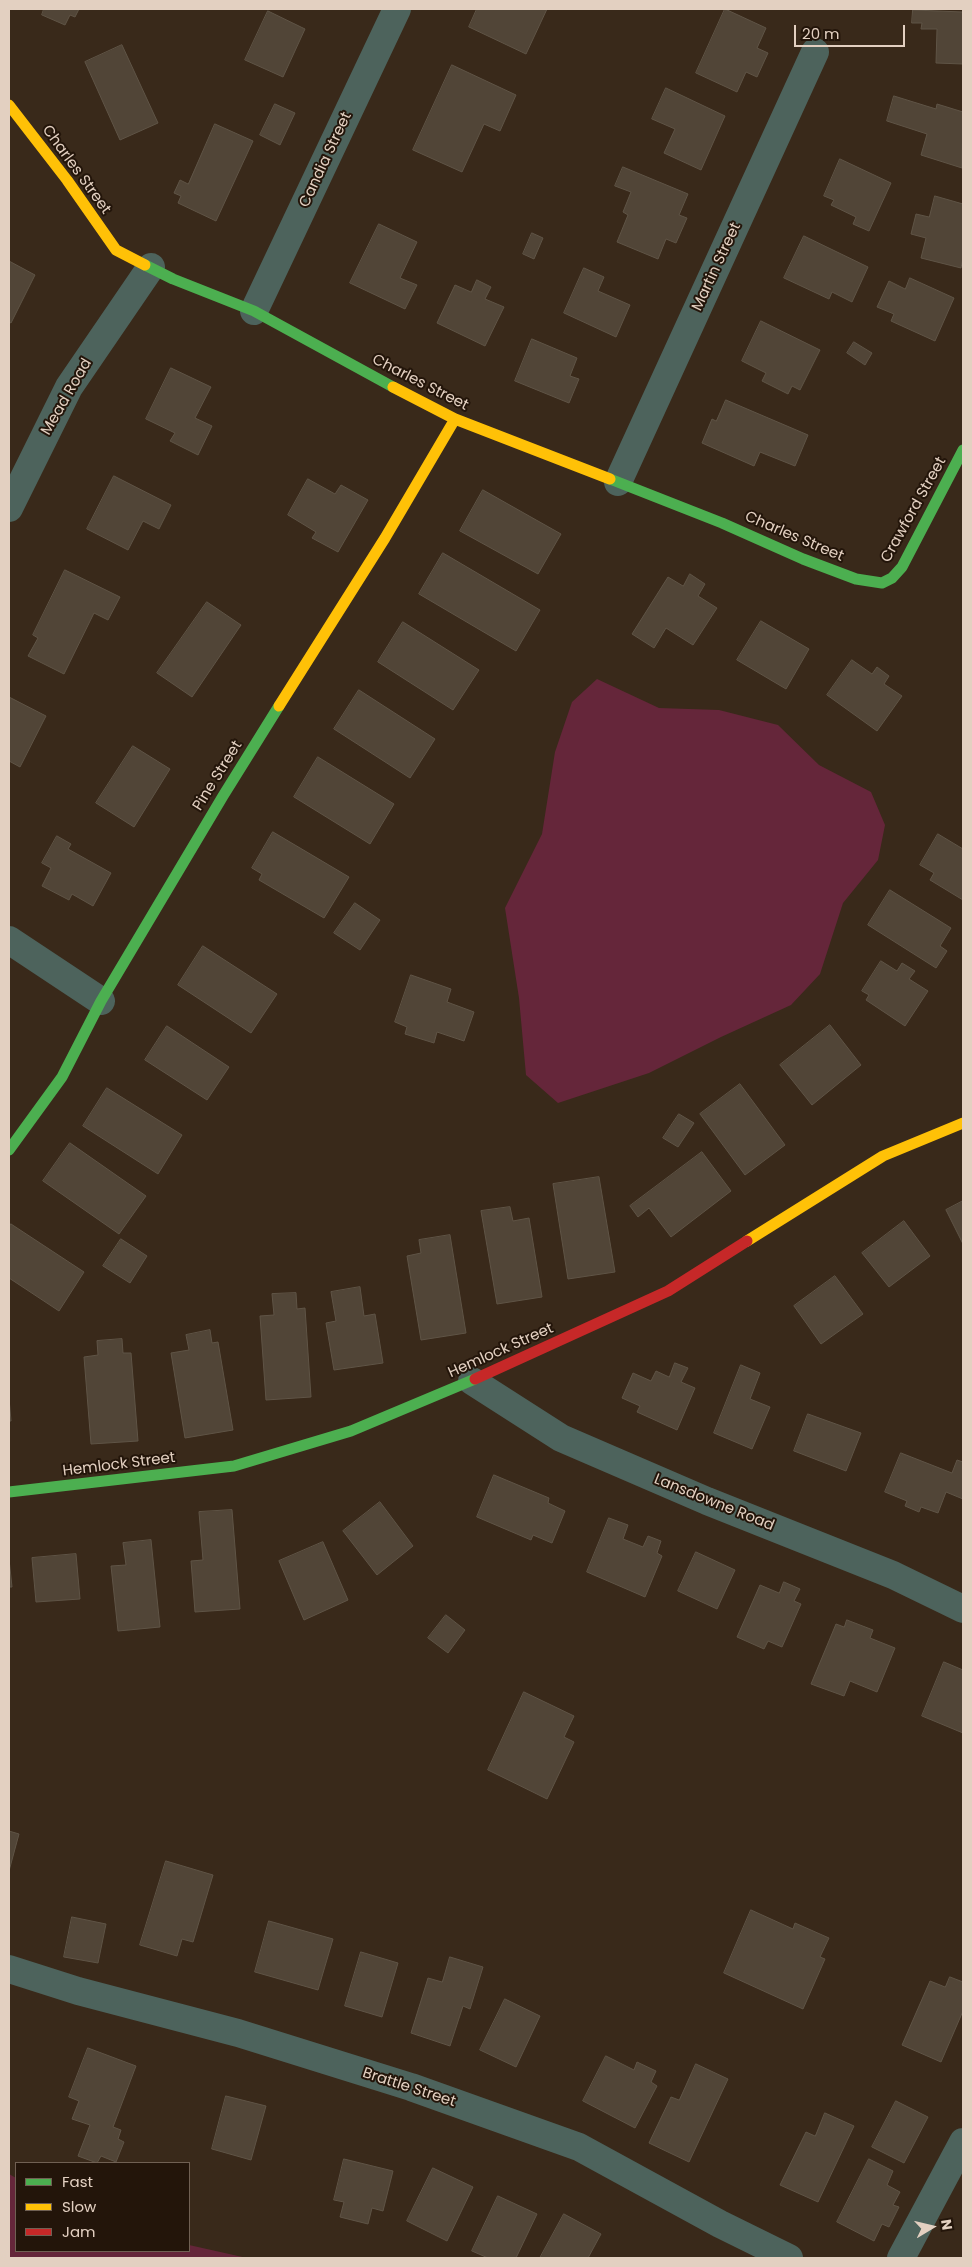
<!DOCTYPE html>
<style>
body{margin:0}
#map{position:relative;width:972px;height:2267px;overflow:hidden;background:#39291a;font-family:Poppins,sans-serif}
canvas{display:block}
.frame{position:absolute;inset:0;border:10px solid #e3d0c1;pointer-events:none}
.legend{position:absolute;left:15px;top:2162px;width:175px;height:90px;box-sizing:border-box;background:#23150a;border:1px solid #706053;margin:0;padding:6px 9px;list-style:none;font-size:15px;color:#e3d0c1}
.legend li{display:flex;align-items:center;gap:10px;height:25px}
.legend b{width:25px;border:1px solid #706053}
.north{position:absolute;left:907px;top:2202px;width:50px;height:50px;-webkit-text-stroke:4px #23150a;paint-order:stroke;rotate:81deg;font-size:14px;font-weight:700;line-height:20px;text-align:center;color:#e3d0c1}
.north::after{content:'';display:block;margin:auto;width:18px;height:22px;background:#e3d0c1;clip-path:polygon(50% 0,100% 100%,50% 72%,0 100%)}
.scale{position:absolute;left:794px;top:25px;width:111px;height:22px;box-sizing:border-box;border:2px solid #e3d0c1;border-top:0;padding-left:6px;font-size:15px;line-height:18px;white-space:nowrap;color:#e3d0c1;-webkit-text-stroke:4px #23150a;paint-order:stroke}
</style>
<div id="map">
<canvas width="972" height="2267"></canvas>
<div class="frame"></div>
<ul class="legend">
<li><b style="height:6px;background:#4caf50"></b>Fast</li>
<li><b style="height:6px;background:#ffc107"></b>Slow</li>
<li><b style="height:6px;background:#c62828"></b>Jam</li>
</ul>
<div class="north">N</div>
<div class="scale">20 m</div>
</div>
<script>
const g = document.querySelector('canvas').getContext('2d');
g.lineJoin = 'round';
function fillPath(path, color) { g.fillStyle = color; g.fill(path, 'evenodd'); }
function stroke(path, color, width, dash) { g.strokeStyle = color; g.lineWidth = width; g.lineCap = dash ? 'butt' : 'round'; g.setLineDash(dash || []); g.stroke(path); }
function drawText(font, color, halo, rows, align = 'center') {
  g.font = font + ' Poppins,sans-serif'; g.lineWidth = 4; g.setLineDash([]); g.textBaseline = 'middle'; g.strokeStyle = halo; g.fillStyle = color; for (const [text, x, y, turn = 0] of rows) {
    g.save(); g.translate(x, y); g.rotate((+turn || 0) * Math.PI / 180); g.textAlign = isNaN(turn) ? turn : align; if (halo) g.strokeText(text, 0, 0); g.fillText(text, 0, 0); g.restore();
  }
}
const green = new Path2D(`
 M597,679l62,29 60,2 59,15 41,40 52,27 14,33 -7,35 -35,43 -23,71 -29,31 -70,32 -72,36 -91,30 -32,-28 -7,-77 -14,-90 37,-74 13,-82 17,-50z
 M9,2174l7,4v73h173v-6l58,13h-238z`);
const building = new Path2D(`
 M44,9h35l-4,8 -5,-2 -5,10 -23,-10z
 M477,9h70l-21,45 -57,-27z
 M725,9l41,19 -9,20 11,5 -11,24 -11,-5 -9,20 -41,-19z
 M913,10l50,2v52l-27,-1 1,-34h-16l1,-6h-10z
 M268,11l37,18 -22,48 -38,-17z
 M122,45l36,78 -38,17 -35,-78z
 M452,65l64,30 -16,36 -16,-7 -22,48 -49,-22z
 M666,88l59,28 -24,54 -37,-17 11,-24 -23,-10z
 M894,96l42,13 1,-5 26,8 -1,56 -41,-13 6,-21 -40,-13z
 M275,104l20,9 -15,32 -20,-10z
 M215,124l38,17 -37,80 -38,-18 3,-7 -7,-3 6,-13 8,4z
 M840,159l51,24 -22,48 -16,-7 3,-7 -25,-12 3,-5 -10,-4z
 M623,167l65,27 -9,21 8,3 -11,25 -10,-4 -8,20 -41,-17 11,-27 -5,-3 8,-20 -16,-6z
 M935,196l28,8v54l-2,10 -40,-10 5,-20 -15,-4 5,-20 13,3z
 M379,224l38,18 -17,36 17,7 -12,24 -55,-26z
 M532,233l11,5 -9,21 -11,-5z
 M804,236l64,31 -16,35 -20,-10 -3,7 -45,-21z
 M9,261l26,14 -24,48 -2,-1z
 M584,268l20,9 -6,14 32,14 -14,32 -52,-24z
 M910,278l44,20 -19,43 -44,-20 3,-7 -17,-7 12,-26 16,8z
 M477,280l14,7 -6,12 19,8 -19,39 -48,-23 18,-38 16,7z
 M761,321l59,29 -20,40 -8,-4 -4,8 -26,-13 4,-8 -24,-12z
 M532,339l45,19 -7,18 9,3 -10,24 -54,-22z
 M854,342l18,11 -7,12 -18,-12z
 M171,368l40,19 -16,31 17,8 -14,29 -28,-14 5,-8 -29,-14z
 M726,400l82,35 -13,31 -35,-14 -6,14 -52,-23 10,-24 4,2z
 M114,476l57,29 -12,24 -16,-8 -15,29 -41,-21z
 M308,479l27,15 6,-9 27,15 -30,52 -26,-14 4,-6 -28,-17z
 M483,490l78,44 -23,40 -78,-43z
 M443,553l97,57 -24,41 -97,-57z
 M65,570l55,27 -12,23 -14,-7 -30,61 -36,-18 10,-18 -5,-3z
 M690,574l15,10 -7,12 19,12 -24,37 -27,-17 -12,20 -22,-14 36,-57 15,9z
 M207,602l34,23 -49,72 -35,-24z
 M761,621l48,28 -23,40 -49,-29z
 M403,622l76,48 -26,40 -75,-48z
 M852,660l20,14 5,-7 12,9 -5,8 18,12 -25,35 -50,-36z
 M359,690l76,49 -25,39 -76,-49z
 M9,697l37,19 -26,51 -11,-6z
 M133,746l37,23 -36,58 -38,-24z
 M318,757l76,47 -24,40 -76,-47z
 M273,832l76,45 -25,41 -65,-38 3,-6 -10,-6z
 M938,834l25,15v51l-33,-20 4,-7 -14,-8z
 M57,836l14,8 -3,5 43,24 -18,33 -21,-12 -3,6 -27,-14 9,-18 -9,-5z
 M890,890l61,38 -11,18 7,5 -11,17 -68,-43z
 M355,903l25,17 -20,30 -26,-17z
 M203,946l74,48 -26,39 -73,-48z
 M881,961l16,10 5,-8 13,8 -6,8 19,12 -23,35 -39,-26 3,-5 -7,-4z
 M411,975l40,14 -4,13 27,10 -10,29 -27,-9 -3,11 -29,-9 2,-7 -12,-5z
 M830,1025l31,40 -49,40 -32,-40z
 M167,1026l62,41 -22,33 -62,-40z
 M740,1084l45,61 -40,30 -45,-61z
 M107,1088l75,47 -24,39 -75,-48z
 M679,1114l15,9 -16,24 -15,-9z
 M70,1143l76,53 -27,38 -76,-53z
 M702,1152l29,39 -60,46 -22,-29 -11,9 -8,-11z
 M599,1177l16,95 -47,7 -15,-95z
 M963,1201v43l-17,-34z
 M510,1207l3,14 16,-3 13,79 -45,7 -16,-93z
 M904,1221l26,35 -41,31 -27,-34z
 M11,1224l73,48 -25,39 -50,-33v-50z
 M450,1235l16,98 -45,7 -14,-84 14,-3 -2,-13z
 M121,1239l26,17 -17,27 -27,-17z
 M835,1276l28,38 -42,30 -27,-38z
 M360,1287l4,29 11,-2 8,49 -49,7 -8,-47 10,-2 -5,-29z
 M296,1293l1,16 8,-1 6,89 -45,3 -6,-84 14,-1 -2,-21z
 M210,1330l2,13 6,-1 15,88 -48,8 -14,-85 18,-3 -3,-15z
 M122,1339l1,14h8l7,88 -47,3 -7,-87 14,-2 -1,-14z
 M675,1363l13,5 -7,14 14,6 -18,42 -40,-18 3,-6 -18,-8 11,-25 18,8 5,-10 13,6z
 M741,1365l19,8 -10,26 20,8 -18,42 -38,-16z
 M9,1398l2,23h-2z
 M808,1414l53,19 -15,38 -52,-20z
 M901,1453l51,20 5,-13 6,2v37l-17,-7 -8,21 -17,-6 -2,5 -14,-6 2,-5 -22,-9z
 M494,1475l55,23 -1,5 17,8 -13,32 -19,-8 -2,5 -54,-23z
 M380,1502l33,44 -36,29 -34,-44z
 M232,1510l8,99 -45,3 -4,-51 12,-1 -4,-48z
 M609,1518l19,7 -5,14 20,8 5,-11 13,5 -4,12 5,3 -17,41 -58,-25z
 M151,1540l9,87 -42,4 -7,-65 15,-1 -3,-22z
 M323,1542l25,58 -44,20 -25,-59z
 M696,1552l39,18 -18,39 -39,-18z
 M76,1554l4,45 -44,3 -4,-44z
 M9,1559l3,28h-3z
 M784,1582l16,7 -6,12 7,3 -19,43 -14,-6 -4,8 -27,-12 23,-52 19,8z
 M446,1615l19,15 -17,23 -20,-15z
 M847,1620l26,10 -3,8 25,10 -18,44 -27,-11 -6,15 -33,-12 25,-60 8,3z
 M944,1662l19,8v63l-41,-17z
 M524,1692l50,24 -10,21 10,5 -27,57 -59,-29z
 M9,1831l10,3 -10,37z
 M166,1861l47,14 -20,67 -11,-3 -5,17 -37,-11z
 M751,1910l42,19 2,-6 34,15 -9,19 5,2 -22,50 -79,-36z
 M72,1917l34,7 -8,39 -34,-6z
 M269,1921l64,18 -15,51 -63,-18z
 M361,1952l37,11 -16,54 -37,-11z
 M450,1957l33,10 -13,42 -7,-3 -13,40 -39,-13 17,-55 14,4z
 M950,1977l13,5v29l-22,51 -39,-17 28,-64 15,6z
 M505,1999l35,17 -24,51 -36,-17z
 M88,2048l48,18 -23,61 8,3 -3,9 6,3 -8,20 -15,-6 -4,7 -19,-7 12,-31 -18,-6 7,-18 -10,-4z
 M606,2056l28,14 3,-8 19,9 -5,11 6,4 -22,42 -52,-27z
 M696,2064l32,15 -39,83 -40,-19 22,-46 8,3z
 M226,2096l40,10 -15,54 -39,-11z
 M896,2101l32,16 -24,46 -32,-16z
 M825,2113l29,13 -36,76 -38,-17 26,-53 9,4z
 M344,2159l49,12 -10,40 -11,-3 -4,16 -28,-7 4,-15 -10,-2z
 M869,2159l24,12 -6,14 13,7 -7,13 6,2 -10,20 -7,-3 -8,17 -37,-19z
 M433,2168l40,19 -26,54 -40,-20z
 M498,2196l39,18 -21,44h-28l-16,-7z
 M564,2214l37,20 -13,24h-48z`);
const street = new Path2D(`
 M254,311l143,-302
 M618,482l197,-430
 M9,508l60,-121 82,-120
 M9,940l92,61
 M472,1381l89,57 146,63 186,74 70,34
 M9,1969l69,22 160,42 173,54 168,60 141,77 69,34
 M901,2258l62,-116`);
const fast = new Path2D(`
 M145,265l28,14 81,32 139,76
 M610,479l112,44 81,36 53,20 26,4 10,-5 10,-11 61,-117
 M9,1150l53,-73 39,-76 122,-205 56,-90
 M9,1492l225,-26 117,-35 124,-52`);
const slow = new Path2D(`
 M9,105l58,75 49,70 29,15
 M393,387l62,32 155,60
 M279,706l106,-168 70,-119
 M747,1241l136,-85 80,-33`);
const jam = new Path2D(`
 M475,1379l193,-88 79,-50`);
const streetNames = [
 ["Candia Street",326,160,-65],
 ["Charles Street",76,170,54],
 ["Martin Street",717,267,-65],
 ["Charles Street",420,383,27],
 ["Mead Road",67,397,-60],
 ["Crawford Street",914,510,-61],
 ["Charles Street",794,537,23],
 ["Pine Street",218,776,-58],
 ["Hemlock Street",501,1351,-24],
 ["Hemlock Street",119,1465,-7],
 ["Lansdowne Road",714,1503,22],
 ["Brattle Street",409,2088,18]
];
fillPath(green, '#65263a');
fillPath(building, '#514537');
stroke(building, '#5f5446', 1);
stroke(street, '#4d635c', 28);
stroke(fast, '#4caf50', 11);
stroke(slow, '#ffc107', 11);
stroke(jam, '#c62828', 11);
drawText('15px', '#e3d0c1', '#23150a', streetNames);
</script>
